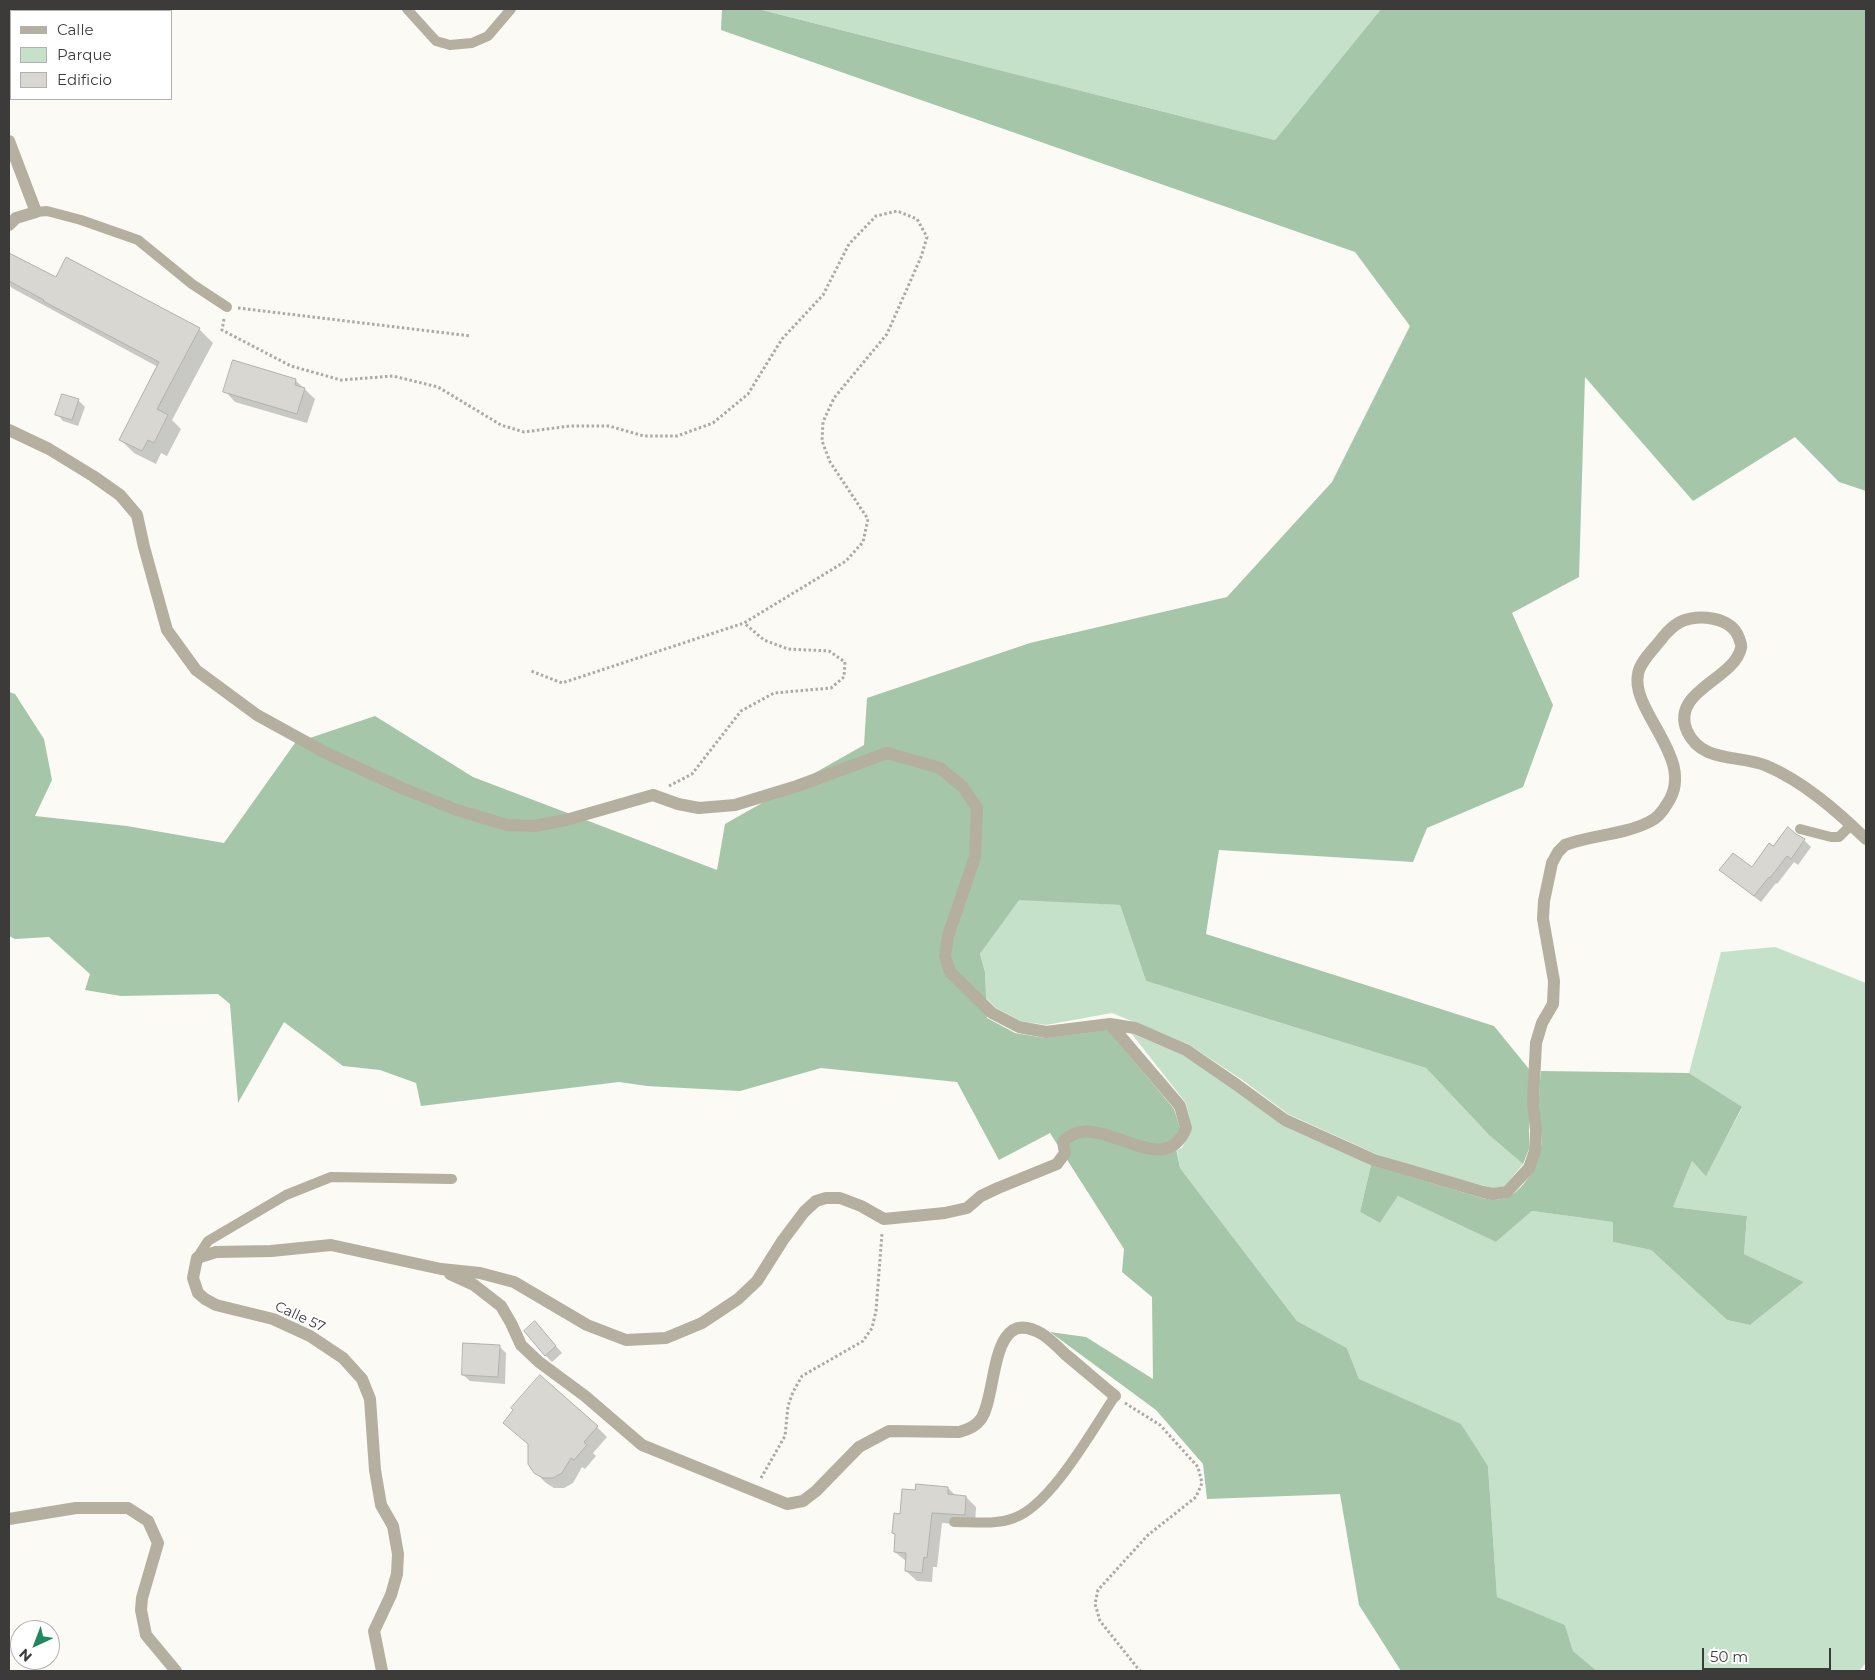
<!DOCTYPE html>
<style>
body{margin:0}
#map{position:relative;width:1875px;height:1680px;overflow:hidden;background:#fbfaf5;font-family:Montserrat,sans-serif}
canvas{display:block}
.frame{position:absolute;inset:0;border:10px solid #3c3b39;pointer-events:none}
.legend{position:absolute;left:10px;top:10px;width:162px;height:90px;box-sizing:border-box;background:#fff;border:1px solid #b1b1b0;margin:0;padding:6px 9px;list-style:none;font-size:15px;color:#3c3b39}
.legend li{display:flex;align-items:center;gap:10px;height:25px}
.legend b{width:25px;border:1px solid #b1b1b0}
.north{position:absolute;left:10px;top:1620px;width:50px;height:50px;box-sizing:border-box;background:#fff;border:1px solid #b1b1b0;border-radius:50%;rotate:223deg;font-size:14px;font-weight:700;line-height:20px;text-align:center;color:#3c3b39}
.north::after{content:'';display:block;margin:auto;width:18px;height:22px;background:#208762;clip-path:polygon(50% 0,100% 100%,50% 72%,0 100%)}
.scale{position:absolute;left:1702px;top:1648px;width:129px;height:22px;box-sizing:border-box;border:2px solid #3c3b39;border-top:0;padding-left:6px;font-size:15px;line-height:18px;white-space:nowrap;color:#3c3b39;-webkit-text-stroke:4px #fff;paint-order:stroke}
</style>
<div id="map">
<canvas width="1875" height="1680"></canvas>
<div class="frame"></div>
<ul class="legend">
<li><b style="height:6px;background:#b4af9e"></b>Calle</li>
<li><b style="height:14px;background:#c6e1c9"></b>Parque</li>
<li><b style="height:14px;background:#d8d7d2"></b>Edificio</li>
</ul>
<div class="north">N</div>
<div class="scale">50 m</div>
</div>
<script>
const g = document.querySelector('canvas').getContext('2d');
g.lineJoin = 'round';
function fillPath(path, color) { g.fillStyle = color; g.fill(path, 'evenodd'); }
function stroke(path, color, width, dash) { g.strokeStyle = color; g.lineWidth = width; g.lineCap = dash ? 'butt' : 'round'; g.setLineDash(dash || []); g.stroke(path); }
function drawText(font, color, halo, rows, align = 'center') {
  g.font = font + ' Montserrat,sans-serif'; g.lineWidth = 4; g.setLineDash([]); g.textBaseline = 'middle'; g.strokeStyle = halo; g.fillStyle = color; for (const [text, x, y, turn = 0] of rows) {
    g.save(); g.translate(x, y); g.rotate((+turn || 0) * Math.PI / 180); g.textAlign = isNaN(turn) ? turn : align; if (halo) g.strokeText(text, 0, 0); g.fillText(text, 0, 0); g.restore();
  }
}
const green = new Path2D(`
 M758,9h623l-106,131z
 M1019,899l101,6 26,76 280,87 63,67 34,29 -19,23 -11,1 -69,-18 -48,-16 -88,-40 -47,-35 -53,-35 -76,-31 -66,12 -25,-4 -25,-13 -10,-10 -1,-26 -5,-18z
 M1775,947l91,36v680l-7,8h-262l-24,-20 -8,-26 -68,-27 -9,-132 -27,-41 -102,-46 -12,-31 -50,-27 -117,-153 -3,-18 5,-2 10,-19 -6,-26 -55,-70 52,22 51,35 137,75 -11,47 20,11 18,-27 98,46 36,-31 82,11 -1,20 38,8 76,70 23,5 54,-43 -60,-28 3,-38 -74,-9 19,-46 14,14 36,-67 -53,-35 32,-121z`);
const forest = new Path2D(`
 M722,9h36l517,131 106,-131h485v482l-27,-9 -44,-45 -102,64 -108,-124 -6,200 -67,36 41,92 -30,82 -96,41 -14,34 -194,-12 -13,84 288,92 35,43v80l-6,15 -34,-29 -63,-67 -280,-87 -26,-76 -101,-5 -39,54 5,18 2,46 28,15 30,5 63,-8 66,79 6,19 -6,10 6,30 117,153 50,27 12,31 102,45 27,42 9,131 68,28 8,26 24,20h-196l-42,-66 -19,-111 -133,5 -4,-35 -47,-54 -106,-78 36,5 67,42 -1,-82 -30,-25 2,-23 -74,-116 -51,27 -42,-78 -136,-14 -81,23 -93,-5 -28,-4 -198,24 -5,-23 -36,-13 -37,-4 -59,-44 -46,81 -8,-99 -12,-10 -97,2 -36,-6 5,-16 -41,-37 -34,2 -6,-3v-244l6,2 29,45 8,41 -17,36 92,10 97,17 71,-100 80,-27 98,61 244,93 8,-46 139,-79 3,-47 163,-55 197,-46 105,-115 78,-156 -55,-74 -634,-222z
 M1541,1071l148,2 53,34 -36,69 -14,-15 -19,46 74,9 -3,38 60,28 -54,43 -23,-5 -76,-70 -38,-8v-20l-81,-11 -36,31 -98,-46 -18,27 -20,-11 11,-47 111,33c20,4 30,1 43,-16 23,-29 16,-46 14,-80 0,-10 1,-21 2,-31z`);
const shadow = new Path2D(`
 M9,255l47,24 143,50 14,14 -41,77 9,9 -14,27 -6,-3 -5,11 -22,-11 -14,-14 38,-72 -146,-79 -3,-3z
 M295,380l20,19 -8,24 -72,-21 -10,-11z
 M78,400l7,7 -7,19 -15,-5 -6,-7z
 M1795,835l9,5 7,7 -13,18 -4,-3 -17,22 -1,-1 -15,19 -33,-26 24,-7 22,-21z
 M542,1330l20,23 -10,9 -7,-7z
 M499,1346l7,7 -1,31 -35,-3 -7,-6z
 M504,1422l93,5 10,10 -14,16 3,3 -11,13 -3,-2 -9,16 -9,5h-10l-8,-5 -11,-11 -6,-27z
 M948,1488l8,8 10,1 10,10 -1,18 -33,-2 -5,44h-4l-1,15 -15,-1 -11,-10 1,-9 -12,-10 1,-16 -3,-3 8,-18 16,-23z`);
const building = new Path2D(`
 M9,253l47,24 10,-20 134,71 -43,81 11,6 -14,28 -6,-3 -6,11 -23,-11 40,-78 -116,-61 1,-1 -35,-19z
 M233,360l63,19 -1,6 10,3 -8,26 -74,-22z
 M62,394l17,5 -7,21 -17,-5z
 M1788,827l8,7 9,5 -14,20 -4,-3 -17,22 -1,-1 -15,19 -35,-26 14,-17 19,14 17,-24 4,3z
 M535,1321l21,25 -11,10 -21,-25z
 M463,1343l37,2 -2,32 -36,-2z
 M540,1375l58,51 -14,16 3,3 -13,15 -3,-2 -9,15 -9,5h-10l-9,-5 -6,-9v-20l-25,-21 10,-13 -2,-2z
 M916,1484l32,3v7l18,2 -1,19 -33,-2 -5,45 -3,-1 -2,16 -17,-2 1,-18 -12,-1 1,-18 -3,-1 2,-20 6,1 2,-25 13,1z`);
const path = new Path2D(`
 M238,308l233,28
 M224,319l-2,11 69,36 50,14 52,-4 45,11 63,38 23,7 46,-6h39l35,10h33l36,-13 35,-29 34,-55 41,-44 26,-51 27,-28 21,-5 20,8 10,18 -6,20 -34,77 -53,64 -11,24 -1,19 8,21 38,57 -5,23 -17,19 -102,62 -182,60 -31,-12
 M669,786l23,-12 49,-63 33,-18 57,-5 13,-11 1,-15 -16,-11 -41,-2 -24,-9 -20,-17
 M1125,1403l35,22 38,42 4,16 -6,14 -48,38 -50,55 -3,14 5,17 40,50
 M761,1478l24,-42 3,-30 5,-14 9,-16 61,-35 9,-13 4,-17 6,-78`);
const lane = new Path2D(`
 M407,9l29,32 14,4 22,-2 16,-7 23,-27
 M36,212l11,-1 34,9 57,20 54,44 35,23
 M1800,829l31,8h8l12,-12
 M197,1258l11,-17 78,-46 45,-18 121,2
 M954,1522c19,0 42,3 60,-4 37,-13 79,-89 101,-122`);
const street = new Path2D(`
 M9,141l27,71 -20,6 -7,7
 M9,430l40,19 44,27 27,19 17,20 7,32 23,83 29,40 61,45 69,38 78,36 53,21 50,15 27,1 32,-6 87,-25 25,9 21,4 36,-3 62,-19 90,-33 53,15 23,19 14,21 -2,49 -27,79 -3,20 5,16 42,41 27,14 27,5 64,-8 25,4 51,22 51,35 48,35 89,40 109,32 10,2 14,-2 22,-24 6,-17 1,-21 -3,-28 3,-59 6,-20 11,-19 1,-23 -11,-62 1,-18 8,-38 6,-11 7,-7c27,-10 58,-10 84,-23 7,-3 14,-11 18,-18 31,-44 -37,-92 -29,-130 2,-13 17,-26 25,-37 5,-6 10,-11 17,-15 18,-8 51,-6 59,16 1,4 3,7 2,10 -7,32 -71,43 -54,83 15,33 52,23 80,35 37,16 70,45 99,73
 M450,1274l24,11 27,21 10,17 10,22 18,17 46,34 57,49 145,59 16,-3 13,-10 43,-44 30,-16 70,1c8,-2 17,-6 22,-13 17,-25 8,-116 61,-85 8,5 16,13 23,20 17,14 33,28 50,42
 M9,1519l67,-11h52l20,13 10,22 -16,55 -1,12 5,25 30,36
 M382,1671l-8,-40 17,-36 6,-21 1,-20 -5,-28 -12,-21 -6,-35 -5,-71 -8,-20 -19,-21 -33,-22 -37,-17 -57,-14 -11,-6 -7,-6 -5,-15 4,-20 19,-6 55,-1 60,-6 110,24 39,4 34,9 73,43 39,15 40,-2 36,-15 36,-24 19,-18 26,-41 21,-28 12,-11 10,-3h14l21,8 23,13 61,-6 22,-5 14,-12 17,-8 59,-24 8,-11 -2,-11c33,-38 100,44 123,-14l-6,-22 -70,-82`);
const streetNames = [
 ["Calle 57",300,1317,25]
];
fillPath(green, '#c6e1c9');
fillPath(forest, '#a5c6a9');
fillPath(shadow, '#0003');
fillPath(building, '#d8d7d2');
stroke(building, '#b2b1ac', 1);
stroke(path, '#abaaa6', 3, [2.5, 2.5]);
stroke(lane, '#b4af9e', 10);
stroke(street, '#b4af9e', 12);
drawText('14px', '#3c3b39', '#fff', streetNames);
</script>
